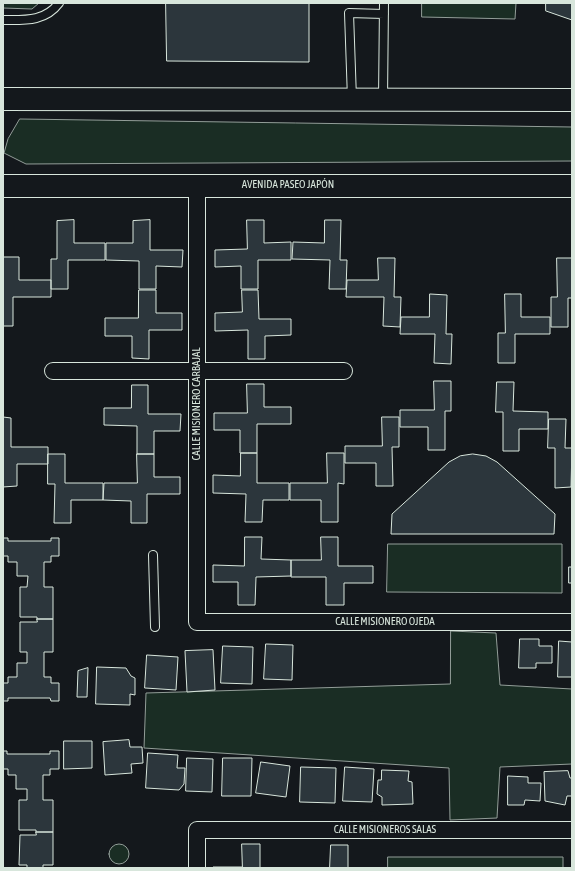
<!DOCTYPE html>
<meta charset="utf-8">
<style>
body{margin:0}
#map{position:relative;width:575px;height:871px;overflow:hidden;background:#14181c;font-family:"Asap Condensed",sans-serif}
canvas{display:block}
.frame{position:absolute;inset:0;border:4px solid #d8e6dc;pointer-events:none}
</style>
<div id="map">
<canvas width="575" height="871"></canvas>
<div class="frame"></div>
</div>
<script>
const g = document.querySelector('canvas').getContext('2d');
g.lineJoin = 'round';
function fillPath(path, color) { g.fillStyle = color; g.fill(path, 'evenodd'); }
function stroke(path, color, width, dash) { g.strokeStyle = color; g.lineWidth = width; g.lineCap = dash ? 'butt' : 'round'; g.setLineDash(dash || []); g.stroke(path); }
function drawText(font, color, halo, rows, align = 'center') {
  g.font = font + ' "Asap Condensed",sans-serif'; g.lineWidth = 3; g.setLineDash([]); g.textBaseline = 'middle'; g.strokeStyle = halo; g.fillStyle = color; for (const [text, x, y, turn = 0] of rows) {
    g.save(); g.translate(x, y); g.rotate((+turn || 0) * Math.PI / 180); g.textAlign = isNaN(turn) ? turn : align; if (halo) g.strokeText(text, 0, 0); g.fillText(text, 0, 0); g.restore();
  }
}
const green = new Path2D(`
 M3,3h36l-7,6 -29,-1z
 M422,3h94l-1,16 -93,-2z
 M20,119l552,8v34l-546,3 -22,-11 4,-14z
 M388,544h174v49l-175,-1z
 M451,631l45,2 4,52 72,4v75l-72,3 -3,51 -47,2 -1,-52 -305,-20 2,-55 304,-9z
 M109 854a10 10 0 1 1 20 0a10 10 0 1 1-20 0Z
 M388,857h175v11h-175z`);
const building = new Path2D(`
 M166,3h143v59l-142,-1z
 M546,3h26v17l-26,-9z
 M74,220v23h31v17h-37v29h-17v-30h6v-38z
 M150,220v30h33l-1,17 -26,-1v23h-17v-28l-33,-1v-17h27v-22z
 M247,220h17v23l27,-1v18h-33v29h-17v-23l-26,1v-17l32,-1z
 M325,220h16l-1,40h7l-1,29h-17l1,-29 -38,-1 1,-17 31,1z
 M3,257h16v23h32v17h-38v29h-10z
 M378,258h17l-1,39h7l-1,30 -17,-1 1,-29h-38l1,-17h31z
 M557,258h15v40h-4v29h-17v-30h6z
 M139,290h17v23h26v17h-33v29l-17,-1v-22h-27v-18h33z
 M242,290h16l1,29h32v16l-26,1v23h-17v-29l-33,1v-18l27,-1z
 M430,294l17,1 -1,39h6l-1,30 -17,-1 1,-29h-35l1,-17h28z
 M505,294h16v23h29v17h-35v29h-17v-30h7z
 M434,381h17v30h-6v39h-17v-23h-28v-17h34z
 M497,382h17l-1,29 35,1v17h-29v22h-16v-39h-7z
 M247,384h17v23h27v17h-34v29h-17v-23h-26v-17h33z
 M132,385h16v29h33l-1,17h-26v23h-17v-28l-33,-1v-17h27z
 M3,417l8,1v29h37v17h-31v22l-14,1z
 M382,417h17v30h-7l1,39h-17v-23h-31v-17h37z
 M549,419h17l-1,29h7l-1,39 -16,1v-40h-7z
 M241,453h16v30h32v17h-26l-1,22h-17l1,-28 -33,-1v-18l27,1z
 M327,453h17v31l-6,-1v39h-17v-22h-31v-17h37z
 M48,454h17v29h38v17h-32v23h-17l1,-39h-7z
 M137,454h17v23h26v17h-33v29h-16v-22l-28,-1 1,-17h33z
 M473,454l13,2 11,6 58,52 -1,20h-163l1,-20 57,-52 11,-6z
 M245,537h17l-1,22 30,1v16l-35,1 -1,28h-17v-23h-25v-17l31,1z
 M321,537h17v29h35v17h-29v22h-18v-28h-35v-17h30z
 M3,538h5v3h43v-3h8v18h-8v6h-7v25h9v32h-16v-2h-17v-30h7l1,-11h-11v-14h-9v-6h-5z
 M569,567h3v16h-3z
 M37,619h16v33h-9v25h7v6h8v18h-8l-1,-3h-42v3h-5v-18h5v-6h9v-14h10v-11h-7v-30h17z
 M520,639h19v7h13v17h-16v5h-17z
 M559,641l13,1v35h-14z
 M266,644l27,1 -1,35 -28,-1z
 M223,646l30,1 -1,37 -31,-1z
 M213,650l2,40 -28,2 -2,-41z
 M147,655l31,2 -2,33 -31,-2z
 M97,667l29,1 5,8 4,2v17l-5,-1v11l-34,-1z
 M88,668l-1,29h-10l1,-26z
 M129,740l1,7h12l1,16 -12,1 1,9 -27,2 -2,-33z
 M64,741h28v27l-28,1z
 M3,751h4v3h43v-3h9v18h-9v6h-7v25h10v32h-17v-2h-17v-30h8v-11h-11v-14h-8v-6h-5z
 M148,753l30,2 -1,13h8l-1,16 -5,6 -33,-2z
 M187,758l26,1 -1,33 -26,-1z
 M223,758h29l-1,38h-29z
 M261,762l29,4 -4,31 -30,-4z
 M301,767l35,1 -1,35 -35,-1z
 M345,767l29,2 -2,33 -29,-1z
 M382,770l27,1 -1,10 4,1 1,22 -31,1v-8l-5,-3 1,-14h3z
 M568,771l2,7h2v18h-5l-2,9 -20,-4 -1,-29z
 M508,776l20,1v6h13l-1,18 -15,-1 -1,5h-16z
 M36,832h17v33h-10v3h-16v-3h-8l1,-30h16z
 M242,844h18v24h-47v-1h29z
 M331,845h17v23h29h-47z`);
const service = new Path2D(`
 M3,20c21,0 42,2 56,-17
 M352,99l-3,-86 35,1
 M383,99l1,-96
 M153,555l2,72`);
const minor = new Path2D(`
 M197,185v437h375
 M53,371h291
 M197,868v-38h375`);
const primary = new Path2D(`
 M3,99l569,1
 M3,186h569`);
const streetNames = [
 ["AVENIDA PASEO JAPÓN",288,185],
 ["CALLE MISIONERO CARBAJAL",197,404,-90],
 ["CALLE MISIONERO OJEDA",385,622],
 ["CALLE MISIONEROS SALAS",385,830]
];
fillPath(green, '#1a2d24');
stroke(green, '#939e99', 1);
fillPath(building, '#2c363c');
stroke(building, '#d8e6dc', 1);
stroke(service, '#d8e6dc', 10);
stroke(minor, '#d8e6dc', 18);
stroke(primary, '#d8e6dc', 24);
stroke(service, '#14181c', 8);
stroke(minor, '#14181c', 16);
stroke(primary, '#14181c', 22);
drawText('11px', '#d8e6dc', '#14181c', streetNames);
</script>
